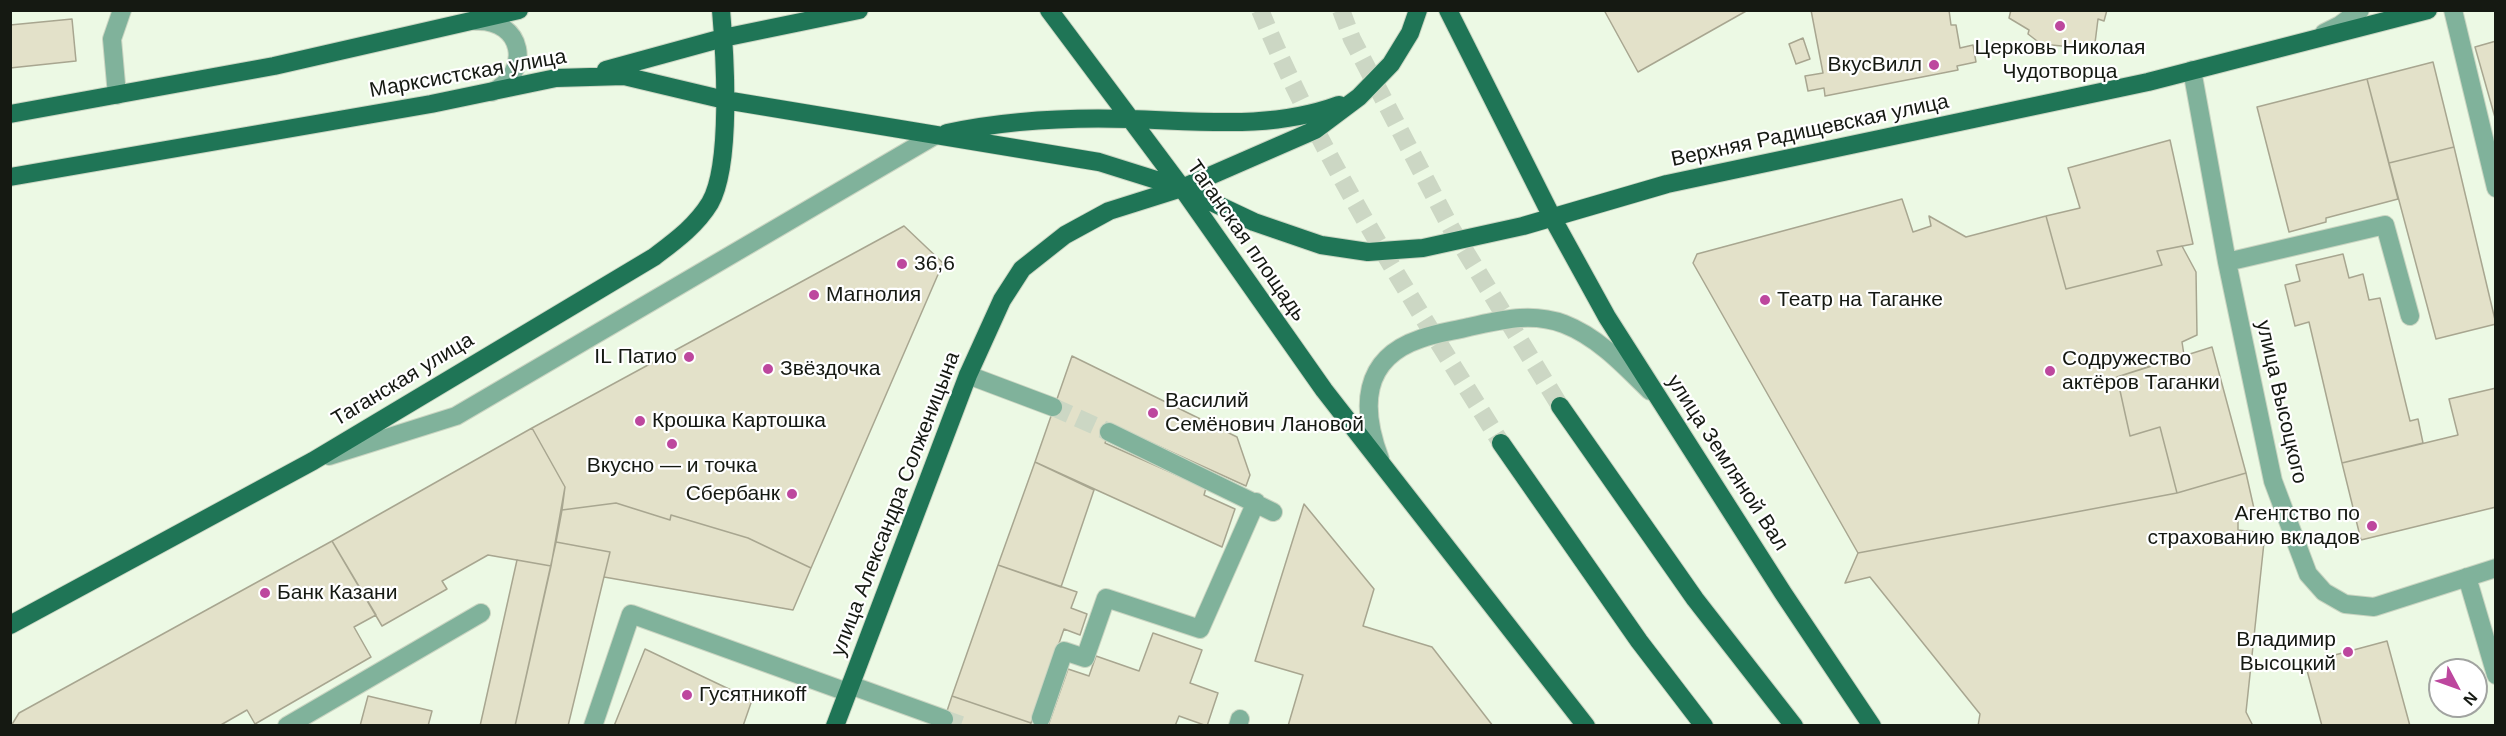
<!DOCTYPE html>
<meta charset="utf-8">
<style>
body{margin:0}
#map{position:relative;width:2506px;height:736px;overflow:hidden;background:#ecf9e4;font-family:Arial,sans-serif}
canvas{display:block}
.frame{position:absolute;inset:0;border:12px solid #151912;pointer-events:none}
.north{position:absolute;left:2428px;top:658px;width:60px;height:60px;box-sizing:border-box;background:#fff;border:2px solid #a1a3a0;border-radius:50%;rotate:131deg;font-size:16px;font-weight:700;line-height:24px;text-align:center;color:#151912}
.north::after{content:'';display:block;margin:auto;width:21px;height:27px;background:#bd479e;clip-path:polygon(50% 0,100% 100%,50% 72%,0 100%)}
</style>
<div id="map">
<canvas width="2506" height="736"></canvas>
<div class="frame"></div>
<div class="north">N</div>
</div>
<script>
const g = document.querySelector('canvas').getContext('2d');
g.lineJoin = 'round';
function fillPath(path, color) { g.fillStyle = color; g.fill(path, 'evenodd'); }
function stroke(path, color, width, dash) { g.strokeStyle = color; g.lineWidth = width; g.lineCap = dash ? 'butt' : 'round'; g.setLineDash(dash || []); g.stroke(path); }
function drawText(font, color, halo, rows, align = 'center') {
  g.font = font + ' Arial,sans-serif'; g.lineWidth = 4.5; g.setLineDash([]); g.textBaseline = 'middle'; g.strokeStyle = halo; g.fillStyle = color; for (const [text, x, y, turn = 0] of rows) {
    g.save(); g.translate(x, y); g.rotate((+turn || 0) * Math.PI / 180); g.textAlign = isNaN(turn) ? turn : align; if (halo) g.strokeText(text, 0, 0); g.fillText(text, 0, 0); g.restore();
  }
}
const building = new Path2D(`
 M1604,10h144l-110,62z
 M1811,10h138l2,15h5l4,23 13,-3 3,17 -19,4 1,4 -133,26 -1,-8 -16,3 -3,-15 18,-3z
 M2011,10h96l-3,11 -6,-2 -3,24 -9,-1 -14,5 -31,-3 -13,-10 1,-4 -20,-12z
 M72,19l4,42 -66,7v-43z
 M1803,38l7,21 -14,5 -7,-20z
 M2496,41v80l-21,-74z
 M2433,62l21,85 -65,16 -22,-84z
 M2367,79l31,120 -72,19v4l-37,10 -32,-125z
 M2170,140l23,104 -36,7 5,14 -96,24 -20,-73 34,-8 -12,-40z
 M2454,147l42,177 -60,15 -47,-176z
 M1902,199l11,33 18,-6 -2,-10 37,21 80,-21 20,73 96,-24 -5,-14 25,-5 14,26 1,63 -15,7 2,13 -67,22 13,59 30,-9 17,66 -319,60 -165,-290 4,-9z
 M904,226l39,37 -132,305 -63,-30 -77,-23 -1,5 -54,-17 -54,7 3,-23 -33,-59z
 M2343,254l6,24 14,-4 6,26 11,-2 30,123 8,-2 5,24 -81,20 -33,-141 -14,4 -10,-41 15,-4 -4,-16z
 M2212,347l34,126 -69,20 -17,-66 -30,9 -13,-59z
 M1072,356l165,81 13,38 -4,11 -134,-61 -7,18 101,45 -2,7 31,14 -13,38 -187,-85z
 M2496,388v119l-135,33 -19,-77 116,-28 -9,-36z
 M532,428l33,59 -14,79 -63,-11 -46,26 5,8 -65,37 -50,-85z
 M1035,462l59,28 -33,97 -63,-22z
 M2246,473l9,40 -17,4v13l27,3 -19,179 7,14h-275l2,-12 -110,-137 -25,6 13,-30 319,-60z
 M616,503l54,17 1,-5 77,23 63,30 -18,42 -189,-33 6,-25 -54,-10 6,-32z
 M1304,504l70,85 -11,37 69,21 61,79h-205l15,-51 -48,-14z
 M332,541l44,74 -22,12 17,30 -116,67 -8,-14 -28,16h-208l8,-13z
 M556,542l54,10 -42,174h-53z
 M517,560l34,6 -36,160h-35z
 M998,565l79,27 -6,16 16,6 -7,21 -16,-6 -33,94 -79,-27z
 M1153,633l49,17 -12,33 28,10 -11,33 -28,-10 -4,10h-127l20,-57 21,7 7,-20 43,15z
 M2387,641l23,85h-88l-17,-63z
 M645,649l107,51 -9,26h-129z
 M368,696l64,15 -4,15h-68z
 M952,696l79,27 -1,3h-88z`);
const minorTunnel = new Path2D(`
 M1053,407l56,25
 M944,719l20,7`);
const majorTunnel = new Path2D(`
 M1260,10c63,153 154,293 241,433
 M1341,10l11,29 99,189 109,178`);
const minor = new Path2D(`
 M2453,10l43,178
 M476,21c47,-2 57,51 16,71
 M2324,33l16,-8 20,-15
 M2192,70l35,192 46,219 35,93 16,18 21,12 29,3 122,-39
 M117,95l-5,-56 10,-29
 M2227,262l158,-37 25,91
 M968,375l85,32
 M1109,432l164,80
 M329,456l127,-40 478,-280
 M1380,459c-19,-50 -19,-100 40,-120 16,-6 33,-8 49,-12 33,-7 62,-15 95,-3 34,13 61,42 86,67
 M2467,577l29,98
 M850,685l94,34
 M1041,718l23,-67 21,7 21,-60 94,31 56,-127
 M287,726l194,-113
 M593,726l38,-112 216,78
 M1238,726l2,-7`);
const major = new Path2D(`
 M1049,10l133,178 142,202 262,336
 M1448,10l105,209 54,98 176,276 89,133
 M606,70l117,-32 136,-28
 M10,114l264,-48 245,-56
 M947,133c61,-13 120,-16 183,-14 71,2 141,11 209,-14
 M10,177l421,-73 125,-26 68,-2 101,24 374,62 83,26 72,34 67,23 47,7 55,-4 100,-22 144,-42 481,-102 280,-72
 M1560,406l135,193 99,127
 M1501,443l138,198 65,85
 M10,625l303,-164 341,-204c21,-16 42,-31 56,-54 22,-38 15,-148 11,-193
 M835,726l133,-351 34,-75 20,-31 43,-34 44,-24 73,-23 133,-58 44,-33 32,-33 19,-31 8,-23`);
const markers = [
 [2060,26,6,"#bd479e"],
 [1934,65,6,"#bd479e"],
 [902,264,6,"#bd479e"],
 [814,295,6,"#bd479e"],
 [1765,300,6,"#bd479e"],
 [689,357,6,"#bd479e"],
 [768,369,6,"#bd479e"],
 [2050,371,6,"#bd479e"],
 [1153,413,6,"#bd479e"],
 [640,421,6,"#bd479e"],
 [672,444,6,"#bd479e"],
 [792,494,6,"#bd479e"],
 [2372,526,6,"#bd479e"],
 [265,593,6,"#bd479e"],
 [2348,652,6,"#bd479e"],
 [687,695,6,"#bd479e"]
];
const poiNames = [
 ["Церковь Николая",2060,48,"center"],
 ["Чудотворца",2060,72,"center"],
 ["ВкусВилл",1922,65,"right"],
 ["36,6",914,264],
 ["Магнолия",826,295],
 ["Театр на Таганке",1777,300],
 ["IL Патио",677,357,"right"],
 ["Содружество",2062,359],
 ["актёров Таганки",2062,383],
 ["Звёздочка",780,369],
 ["Василий",1165,401],
 ["Семёнович Лановой",1165,425],
 ["Крошка Картошка",652,421],
 ["Вкусно — и точка",672,466,"center"],
 ["Сбербанк",780,494,"right"],
 ["Агентство по",2360,514,"right"],
 ["страхованию вкладов",2360,538,"right"],
 ["Банк Казани",277,593],
 ["Владимир",2336,640,"right"],
 ["Высоцкий",2336,664,"right"],
 ["Гусятникоff",699,695]
];
const streetNames = [
 ["Марксистская улица",468,74,-10],
 ["Верхняя Радищевская улица",1810,131,-12],
 ["Таганская площадь",1246,241,55],
 ["Таганская улица",403,380,-31],
 ["улица Высоцкого",2281,402,77],
 ["улица Земляной Вал",1727,463,57],
 ["улица Александра Солженицына",896,504,-69]
];
fillPath(building, '#e3e1c9');
stroke(building, '#a8a690', 1.5);
stroke(minorTunnel, '#ccd7c4', 18, [18, 9]);
stroke(majorTunnel, '#ccd7c4', 18, [18, 9]);
stroke(minor, '#cad5c2', 20);
stroke(major, '#cad5c2', 20);
stroke(minor, '#80b29b', 18);
stroke(major, '#1f7556', 18);
for (const [x, y, r, color] of markers) { const dot = new Path2D(); dot.arc(x, y, r, 0, 2 * Math.PI); g.fillStyle = color; g.fill(dot); stroke(dot, '#fff', 2); }
drawText('21px', '#151912', '#fff', poiNames, 'left');
drawText('21px', '#151912', '#fff', streetNames);
</script>
